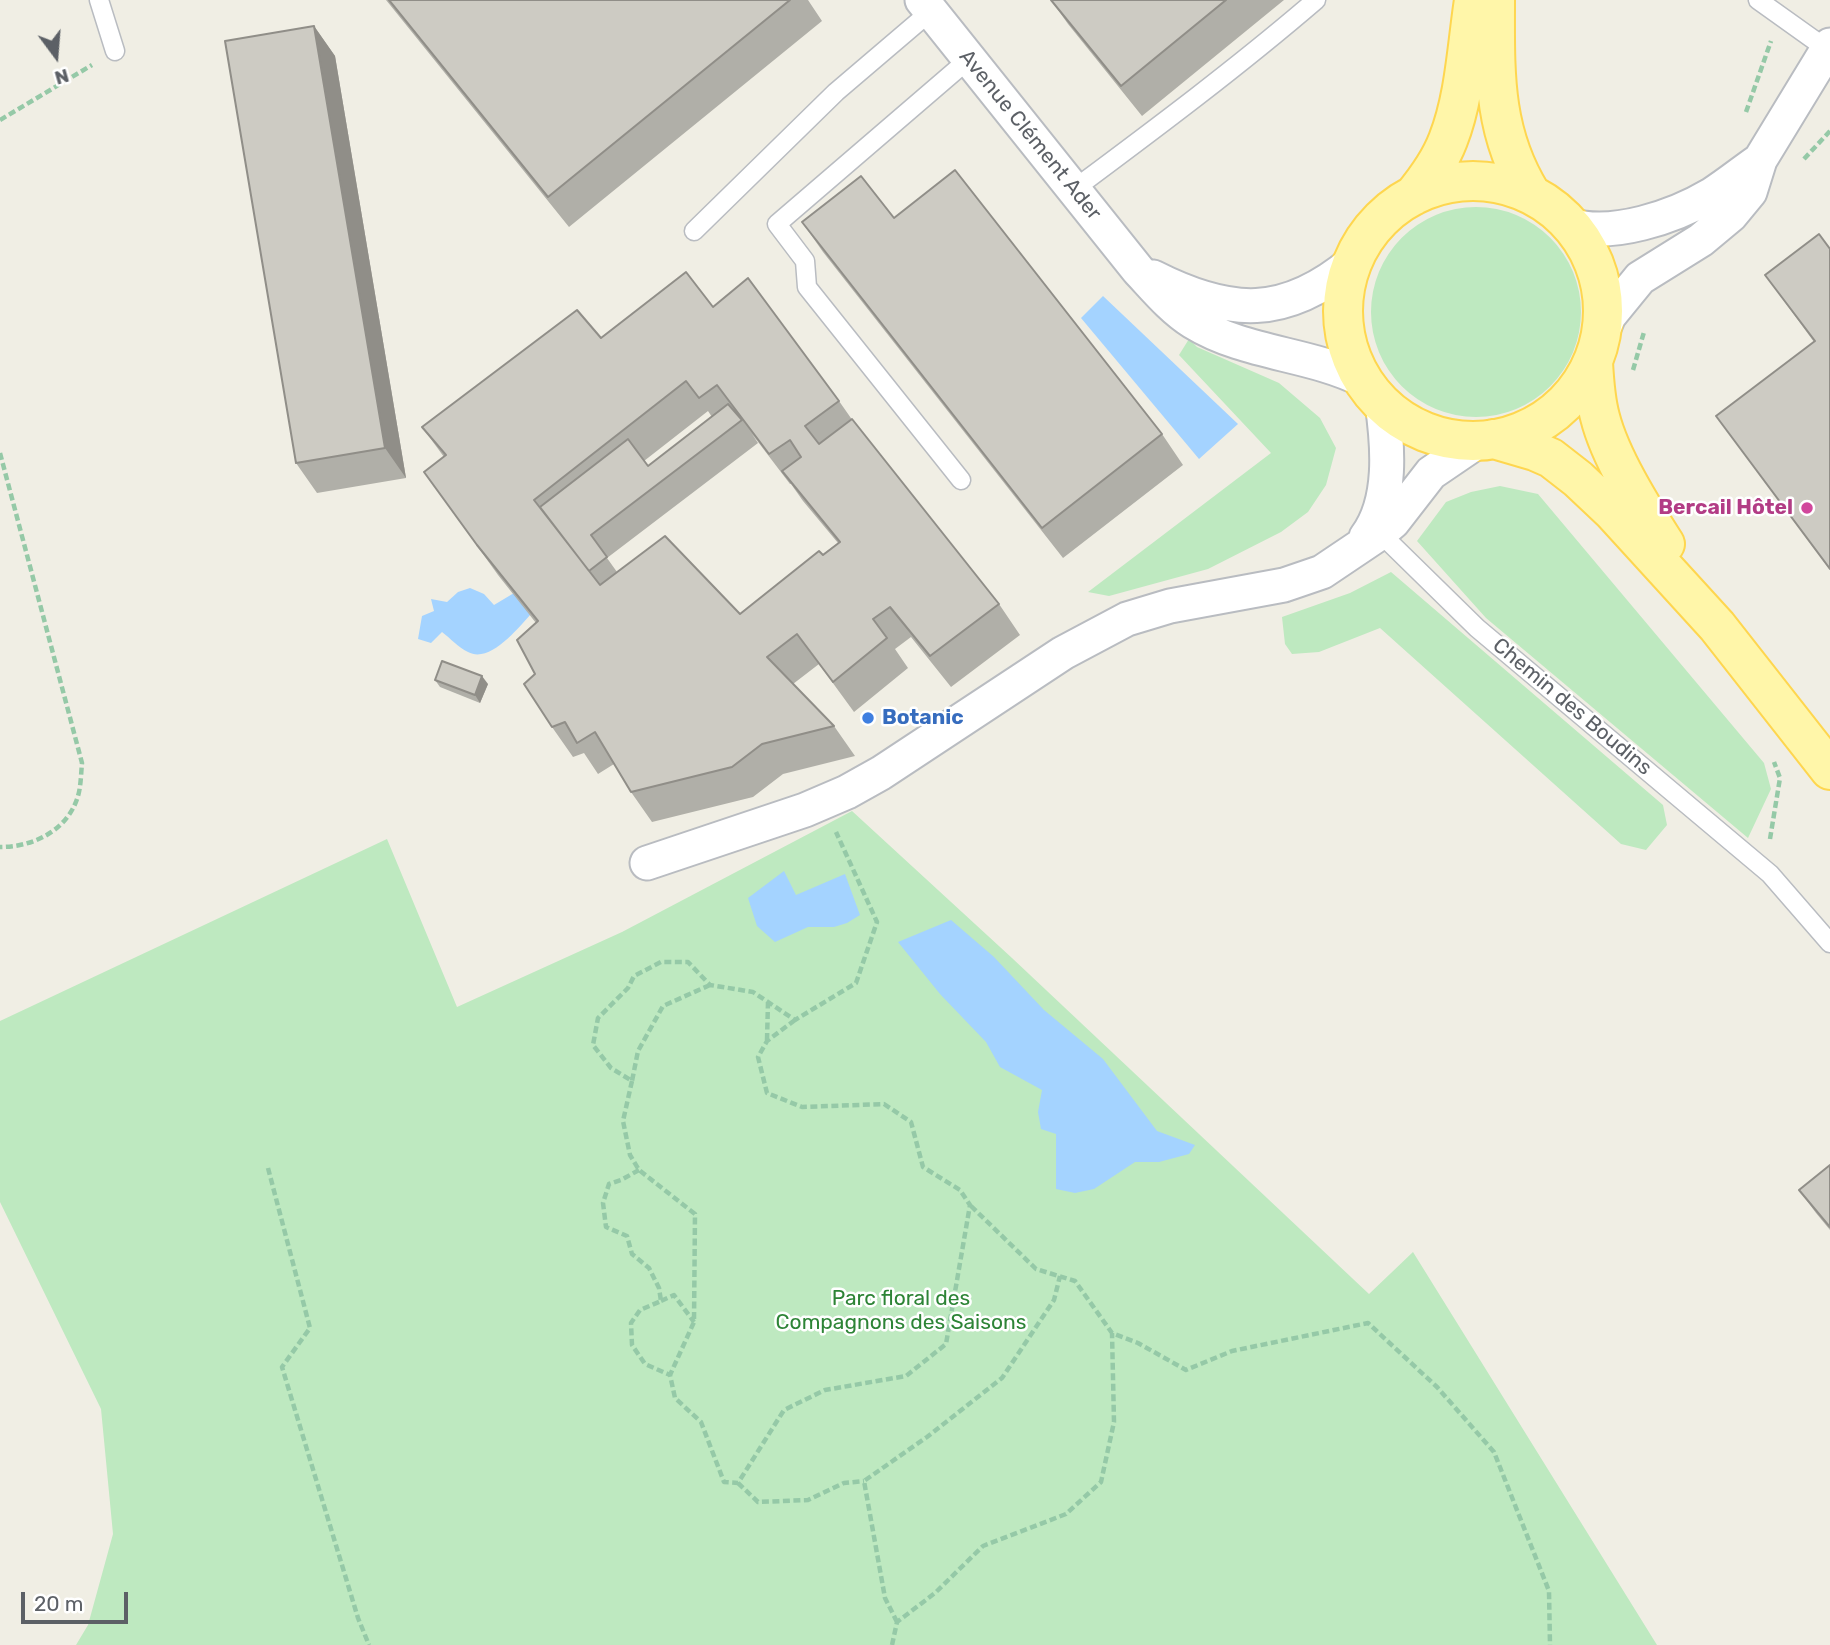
<!DOCTYPE html>
<meta charset="utf-8">
<style>
body{margin:0}
#map{position:relative;width:1830px;height:1645px;overflow:hidden;background:#f0eee4;font-family:Rubik,sans-serif}
canvas{display:block}
.north{position:absolute;left:21px;top:21px;width:70px;height:70px;-webkit-text-stroke:5px #fff;paint-order:stroke;rotate:164deg;font-size:19px;font-weight:700;line-height:28px;text-align:center;color:#5c6066}
.north::after{content:'';display:block;margin:auto;width:24px;height:32px;background:#5c6066;clip-path:polygon(50% 0,100% 100%,50% 72%,0 100%)}
.scale{position:absolute;left:21px;top:1592px;width:107px;height:32px;box-sizing:border-box;border:4px solid #5c6066;border-top:0;padding-left:9px;font-size:21px;line-height:24px;white-space:nowrap;color:#5c6066;-webkit-text-stroke:5px #fff;paint-order:stroke}
</style>
<div id="map">
<canvas width="1830" height="1645"></canvas>
<div class="north">N</div>
<div class="scale">20 m</div>
</div>
<script>
const g = document.querySelector('canvas').getContext('2d');
g.lineJoin = 'round';
function fillPath(path, color) { g.fillStyle = color; g.fill(path, 'evenodd'); }
function stroke(path, color, width, dash) { g.strokeStyle = color; g.lineWidth = width; g.lineCap = dash ? 'butt' : 'round'; g.setLineDash(dash || []); g.stroke(path); }
function drawText(font, color, halo, rows, align = 'center') {
  g.font = font + ' Rubik,sans-serif'; g.lineWidth = 5; g.setLineDash([]); g.textBaseline = 'middle'; g.strokeStyle = halo; g.fillStyle = color; for (const [text, x, y, turn = 0] of rows) {
    g.save(); g.translate(x, y); g.rotate((+turn || 0) * Math.PI / 180); g.textAlign = isNaN(turn) ? turn : align; if (halo) g.strokeText(text, 0, 0); g.fillText(text, 0, 0); g.restore();
  }
}
const green = new Path2D(`
 M1371 312a105 105 0 1 1 210 0a105 105 0 1 1-210 0Z
 M1189,339l8,8 82,36 41,35 16,30 -10,37 -18,27 -27,20 -73,37 -99,27 -21,-4 183,-139 -92,-98z
 M1500,486l38,8 226,269 7,26 -23,49 -262,-220 -69,-77 29,-39 25,-10z
 M1391,572l272,233 4,20 -21,25 -25,-6 -241,-216 -61,24 -27,2 -7,-10 -3,-27 68,-24z
 M852,811l160,147 357,336 44,-42 244,393h-1581l12,-20 25,-91 -12,-125 -101,-207v-181l387,-182 70,168 165,-75z`);
const water = new Path2D(`
 M1103,296l135,128 -39,35 -118,-141z
 M470,588l14,6 10,11 20,-12 17,21c-13,14 -41,50 -63,38 -9,-4 -18,-14 -26,-20l-11,11 -13,-4 4,-23 12,-5 -3,-12 16,3 11,-10z
 M784,871l12,24 49,-21 15,41 -13,8 -13,4h-26l-33,15 -18,-16 -9,-28z
 M951,920l43,37 50,53 59,49 54,72 38,14 -6,9 -30,8h-24l-41,27 -19,4 -19,-4v-55l-15,-5 -3,-17 4,-22 -42,-23 -14,-25 -46,-48 -42,-52z`);
const path = new Path2D(`
 M1746,112l25,-71
 M0,120l92,-55
 M1804,159l26,-28
 M1633,370l11,-38
 M0,453l82,310c-1,10 -1,23 -4,33 -10,34 -44,51 -78,51
 M1770,839l10,-61 -6,-16
 M710,985l-47,21 -25,45 -6,30 -21,-13 -18,-23 5,-27 30,-30 6,-12 27,-14h27l22,23 43,7 42,28 61,-37 21,-61 -41,-90
 M767,1040l1,-38
 M632,1081l-9,40 7,34 9,15 56,44 -1,108 -24,53 5,23 26,24 23,60 14,1 46,-73 41,-20 81,-14 40,-32 24,-139 -10,-15 -37,-23 -12,-45 -27,-18 -82,3 -35,-14 -9,-36 9,-16 28,-21
 M268,1168l42,160 -28,39 76,251 11,27
 M639,1170l-18,10 -12,4 -6,19 3,24 21,9 5,18 17,14 10,20 2,13 -21,9 -9,13 1,22 13,19 25,11
 M971,1206l65,63 39,12 37,52 26,10 48,27 46,-19 136,-28 69,64 57,65 55,139 1,54
 M661,1301l13,-6 20,27
 M738,1483l20,19 50,-2 36,-17 20,-2
 M897,1622l-12,-24 -21,-117 63,-44 75,-59 52,-78 6,-24
 M892,1645l5,-23 38,-29 48,-47 83,-32 35,-32 13,-60 -2,-89`);
const lane = new Path2D(`
 M99,0l16,51
 M1758,0l70,50
 M1073,190c82,-61 165,-123 243,-190
 M694,231l142,-139 95,-81
 M961,480l-154,-193 -2,-26 -28,-37 192,-165
 M1380,533l97,95 293,246 60,69`);
const street = new Path2D(`
 M922,0l216,270c17,18 34,39 55,52 52,32 116,31 170,58
 M1570,225c42,13 104,-8 141,-30 17,-11 33,-24 49,-35
 M1153,277c77,39 132,42 200,-15
 M1602,333l7,-17 31,-38 61,-38 30,-25 19,-23 10,-32 70,-115
 M1366,537c27,-36 22,-92 16,-134
 M647,863l158,-53 42,-18 34,-19 182,-120 64,-34 43,-13 114,-21 38,-13 58,-39 13,-11 38,-49 47,-32`);
const primary = new Path2D(`
 M1495,0c0,71 -3,131 36,194
 M1343 311a130 130 0 1 1 260 0a130 130 0 1 1-260 0Z
 M1413,196c14,-17 27,-35 35,-56 17,-43 19,-94 26,-140
 M1593,362c1,18 2,37 7,55 10,40 42,91 65,127
 M1494,439l41,12 16,7 27,21 35,33 104,114 113,144`);
const wall = new Path2D(`
 M386,0h422l14,21 -253,206z
 M1051,0h233l-142,116 -74,-92z
 M314,26l21,30 71,422 -89,15 -21,-30z
 M894,218l268,216 21,31 -120,93 -240,-306 -21,-30z
 M1830,249v321l-114,-154 98,-74 -49,-67z
 M713,307l126,94 14,20 146,183 21,31 -69,52 -40,-50 -16,12 13,19 -54,44 -35,-48 -26,20 41,42 21,30 -72,18 -30,23 -101,25 -21,-30 -17,-28 -16,10 -14,-21 -11,4 -21,-30 -17,-53 1,-51 -38,-48 -74,-103 20,-15 -22,-30 179,-89zM708,411l4,6 -64,49 -4,-5zM752,434l38,50h1l12,17 35,42 -98,71 -123,-42 -10,-14 151,-115z
 M435,680l53,4 -8,19 -40,-16z
 M1830,1165v65l-14,-17 -17,-23z`);
const shadedWall = new Path2D(`
 M314,26l21,30 71,422 -21,-30z
 M482,676l6,8 -8,19 -5,-8z`);
const building = new Path2D(`
 M389,0h401l-242,197z
 M1051,0h175l-105,86z
 M314,26l71,422 -89,15 -71,-422z
 M955,170l207,264 -120,94 -240,-306 59,-46 33,42z
 M1819,234l11,15v320l-114,-153 99,-75 -50,-66z
 M686,272l27,35 35,-29 91,123 -34,25 14,18 33,-25 147,185 -69,52 -40,-49 -17,12 14,19 -54,44 -36,-48 -30,23 67,69 -72,18 -30,23 -101,25 -36,-60 -18,11 -12,-21 -13,5 -28,-43 11,-10 -18,-34 21,-19 -61,-76 -53,-73 22,-17 -24,-28 155,-117 24,28zM686,381l13,17 18,-13 52,69 21,-14 11,17 -19,14 58,71 -17,13 -4,-4 -79,63 -75,-78 -65,49 -66,-85z
 M728,404l14,16 -151,115 16,22 -18,14 -49,-64 88,-68 20,27z
 M442,661l40,15 -7,19 -40,-15z
 M1830,1165v62l-31,-37z`);
const markers = [
 [1807,508,7,"#d1479c"],
 [868,718,7,"#3f7fe0"]
];
const streetNames = [
 ["Avenue Clément Ader",1030,135,51],
 ["Chemin des Boudins",1572,707,40]
];
const hotelNames = [
 ["Bercail Hôtel",1793,508]
];
const shopNames = [
 ["Botanic",882,718]
];
const parkNames = [
 ["Parc floral des",901,1299],
 ["Compagnons des Saisons",901,1323]
];
fillPath(green, '#bee9c0');
fillPath(water, '#a4d3ff');
stroke(lane, '#b9bcc1', 21);
stroke(street, '#b9bcc1', 37);
stroke(primary, '#fed64f', 42);
stroke(path, '#95c9a7', 4.5, [7, 3.5]);
stroke(lane, '#fff', 18);
stroke(street, '#fff', 33);
stroke(primary, '#fff6a9', 38);
fillPath(wall, '#b0afa8');
fillPath(shadedWall, '#908e88');
fillPath(building, '#cdcbc3');
stroke(building, '#908e88', 2);
for (const [x, y, r, color] of markers) { const dot = new Path2D(); dot.arc(x, y, r, 0, 2 * Math.PI); g.fillStyle = color; g.fill(dot); stroke(dot, '#fff', 2.5); }
drawText('21px', '#5c6066', '#fff', streetNames);
drawText('bold 21px', '#b23c85', '#fff', hotelNames, 'right');
drawText('bold 21px', '#366cbe', '#fff', shopNames, 'left');
drawText('21px', '#2d8436', '#fff', parkNames);
</script>
